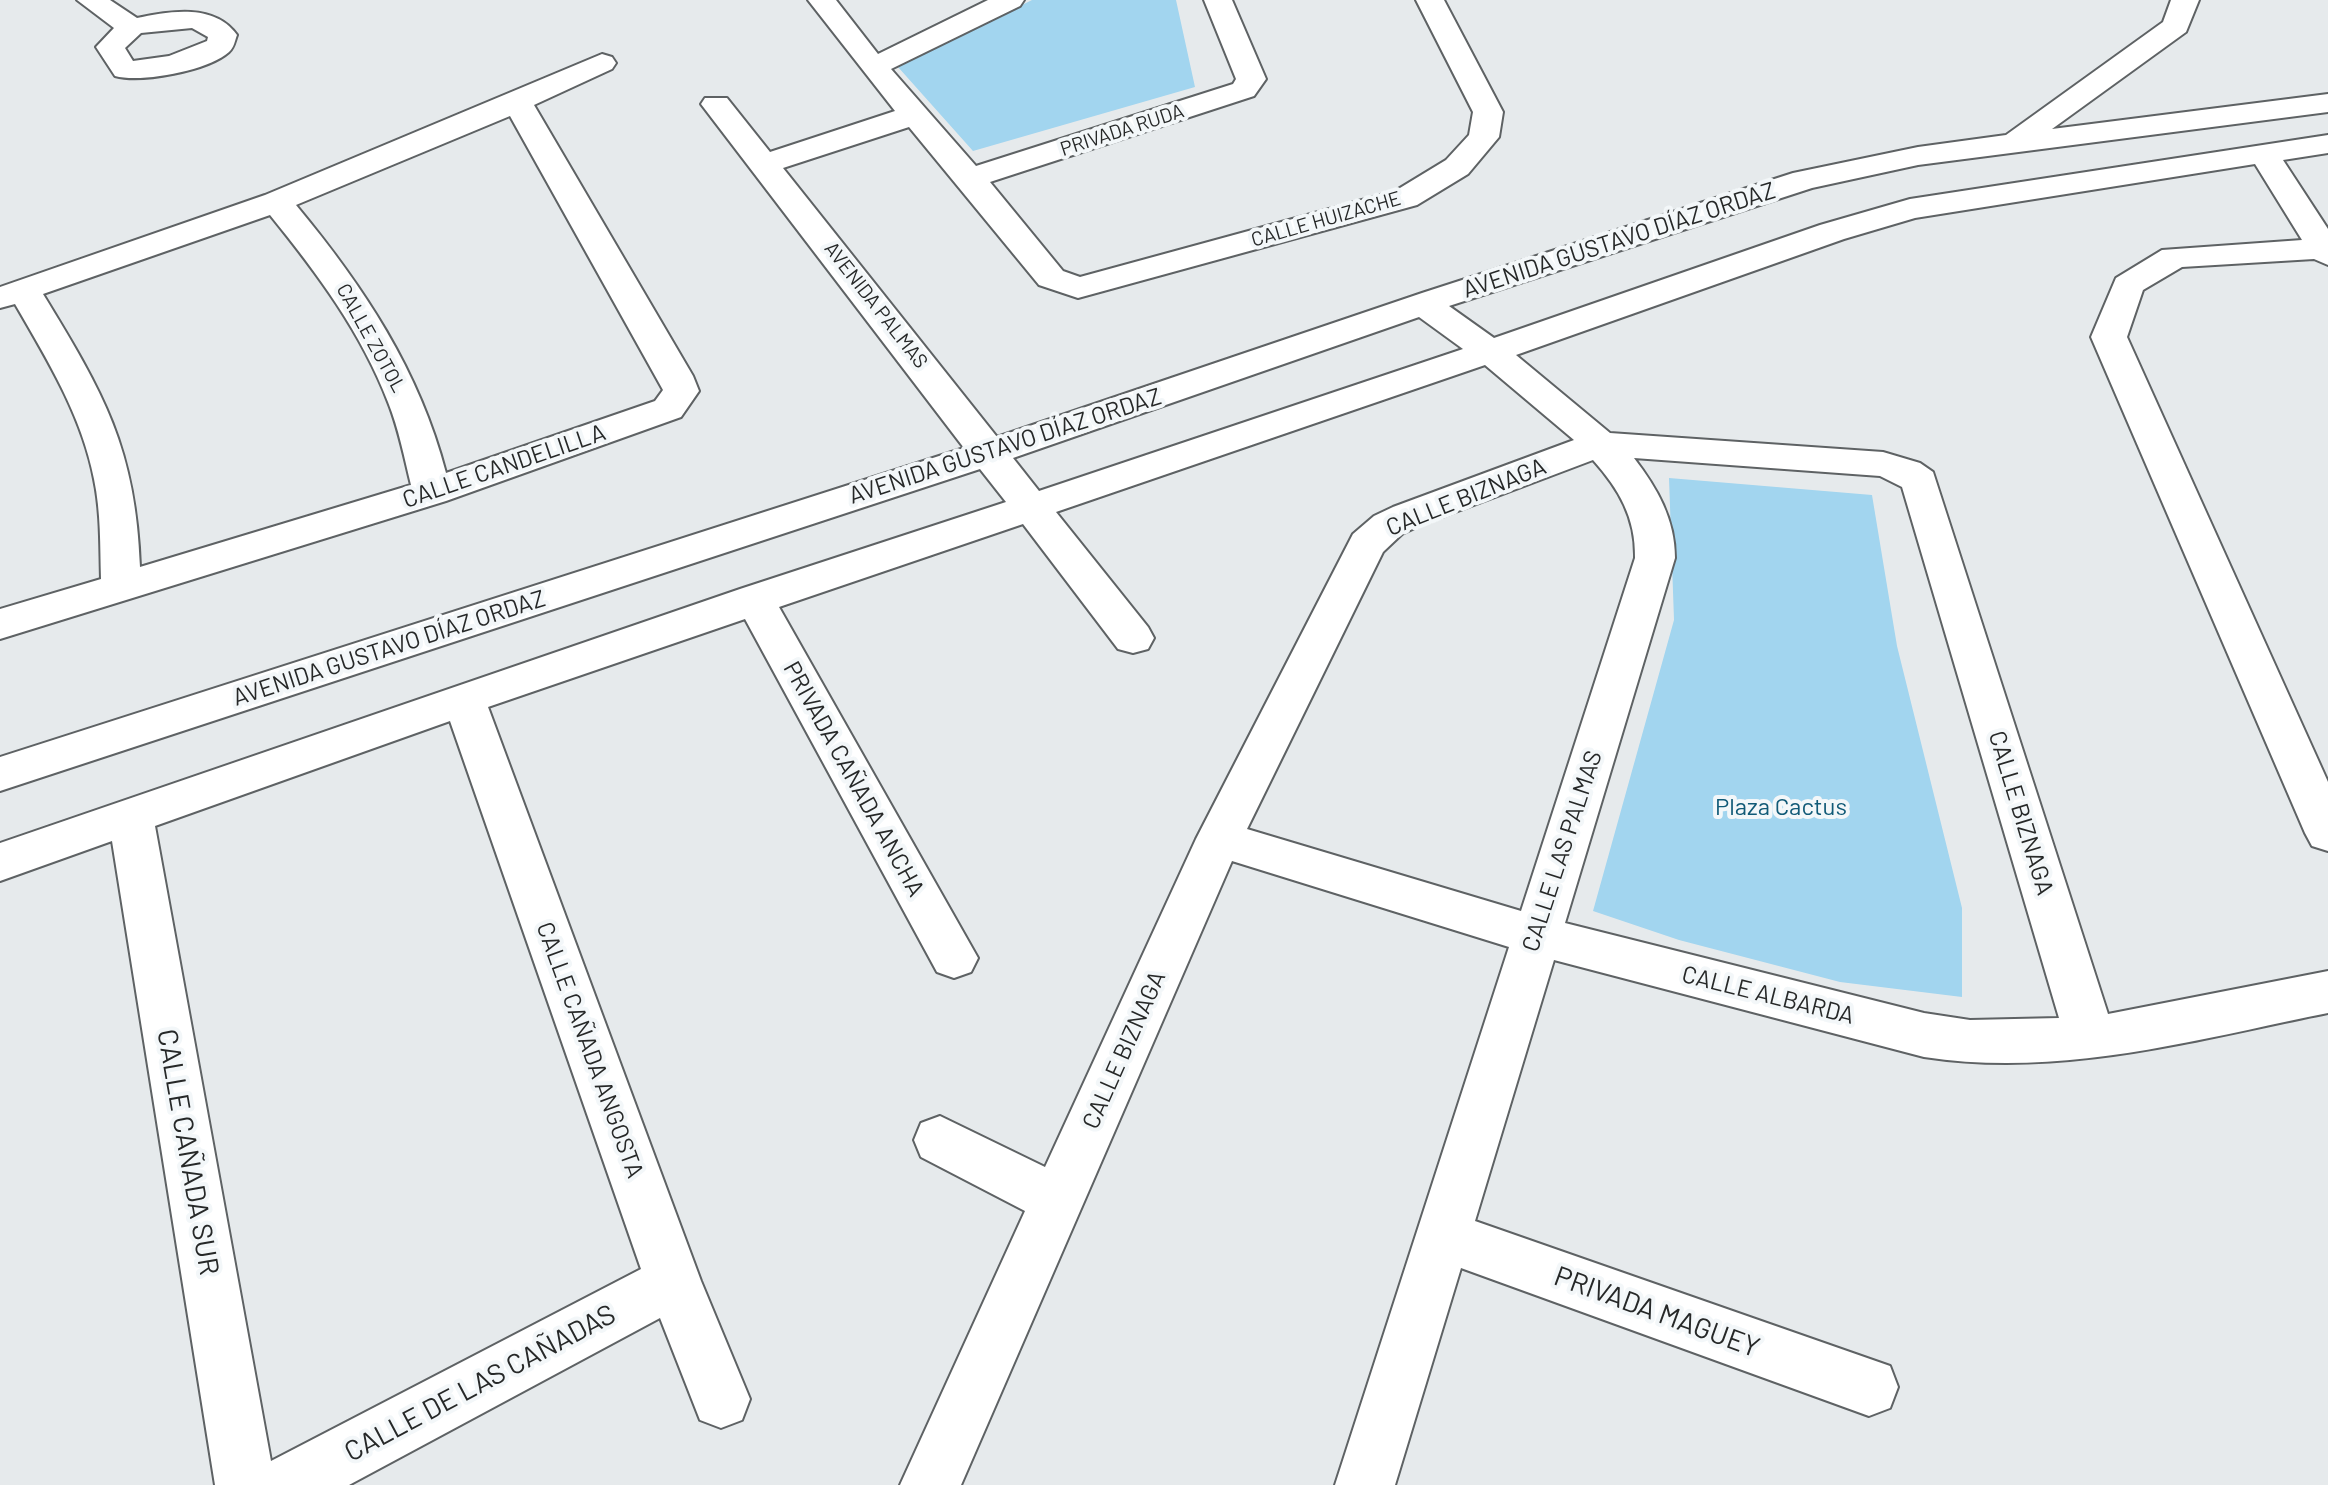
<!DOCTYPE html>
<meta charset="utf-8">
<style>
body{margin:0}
canvas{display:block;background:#e6eaec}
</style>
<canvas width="2328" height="1485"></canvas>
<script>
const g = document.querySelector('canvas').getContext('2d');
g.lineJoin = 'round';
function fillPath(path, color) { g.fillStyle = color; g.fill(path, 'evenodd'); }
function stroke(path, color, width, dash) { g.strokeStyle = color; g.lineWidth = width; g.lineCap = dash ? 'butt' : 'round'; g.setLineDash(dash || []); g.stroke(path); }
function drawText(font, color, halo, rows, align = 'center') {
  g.font = font + ' Barlow,sans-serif'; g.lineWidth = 8; g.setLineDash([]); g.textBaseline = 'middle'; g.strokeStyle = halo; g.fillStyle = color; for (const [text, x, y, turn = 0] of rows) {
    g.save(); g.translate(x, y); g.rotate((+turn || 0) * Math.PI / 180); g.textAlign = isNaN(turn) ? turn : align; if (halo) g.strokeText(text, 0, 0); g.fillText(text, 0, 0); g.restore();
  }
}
const green = new Path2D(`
 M1032,0h144l19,87 -222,64 -75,-84z
 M1669,478l203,17 25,151 65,262v89l-122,-15 -161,-42 -86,-29 81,-291z`);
const minor = new Path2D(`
 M77,0h33l27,18c32,-7 78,-15 100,17 -2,5 -3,13 -8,17 -21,19 -88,31 -114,24l-19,-29 18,-19zM192,28l16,9 -1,4 -38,15 -36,5 -8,-13 16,-15z
 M808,0h28l42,54 110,-54h36l-4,6 -129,63 85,97 257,-82 3,-5 -32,-79h28l34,79 -12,17 -264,86 73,89 17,6 315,-86 51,-31 23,-25 4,-23 -57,-112h28l59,112 -4,25 -31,37 -51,31 -339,93 -39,-13 -130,-158 -126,41 214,269 425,-144 371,-120 125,-26 88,-12 157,-113 8,-22h28l-13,32 -134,97 276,-35v18l-410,53 -106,23 -363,118 45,32 326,-113 90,-26 418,-64v18l-45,7 45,69v36l-14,-6 -132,8 -39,23 -16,47 201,445v69l-16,-5 -7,-13 -214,-496 25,-59 46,-28 140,-10 -47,-76 -340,54 -71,21 -328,116 94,78 273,19 37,11 13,9 175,542 220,-43v42c-134,27 -267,65 -404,44l-370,-97 -79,261 415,145 8,21 -8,21 -21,8 -408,-148 -66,217h-60l174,-538 -277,-86 -271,624h-61l125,-274 -104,-54 -7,-17 7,-17 19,-7 105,51 151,-328 157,-305 21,-18 19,-9 181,-67 -89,-75 -429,147 92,115 6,11 -6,11 -15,4 -15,-4 -95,-125 -244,83 199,351 -7,14 -17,6 -17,-6 -192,-353 -257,88 213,574 49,118 -8,21 -21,8 -21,-8 -40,-102 -311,167h-134l-103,-644 -112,40v-38l740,-254 266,-87 -26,-33 -980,322v-34l964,-309 -263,-344 4,-6h22l43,54 125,-41zM1419,317l44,32 -424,142 -26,-33zM1634,458l246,18 22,11 157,531 -89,2 -46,-7 -359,-90 110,-365c0,-39 -18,-70 -41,-100zM1593,460c26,29 43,58 42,98l-114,353 -274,-82 136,-277 19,-18 19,-9zM450,721l191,548 -370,192 -116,-635z
 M602,54l10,3 4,6 -4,6 -78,36 159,271 6,15 -18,26 -235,84 -446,138v-30l101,-30c-1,-33 0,-67 -7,-100 -12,-63 -47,-120 -79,-175l-15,4v-21l265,-92zM510,116l153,274 -8,11 -209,72c-27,-103 -82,-186 -150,-268zM270,215c47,58 91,117 118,187 11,27 16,55 23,83l-271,82c-4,-118 -37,-175 -97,-273z`);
const farStreetnames = [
 ["PRIVADA RUDA",1122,130,-18],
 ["CALLE HUIZACHE",1326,219,-16],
 ["AVENIDA PALMAS",876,305,52],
 ["CALLE ZOTOL",371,338,61]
];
const streetNames = [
 ["AVENIDA GUSTAVO DÍAZ ORDAZ",1619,240,-18],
 ["AVENIDA GUSTAVO DÍAZ ORDAZ",1005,446,-18],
 ["CALLE CANDELILLA",504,466,-19],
 ["CALLE BIZNAGA",1466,497,-22],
 ["AVENIDA GUSTAVO DÍAZ ORDAZ",389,648,-18],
 ["PRIVADA CAÑADA ANCHA",854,779,61],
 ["CALLE BIZNAGA",2021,813,73],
 ["CALLE LAS PALMAS",1562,851,-72],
 ["CALLE ALBARDA",1768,995,14],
 ["CALLE CAÑADA ANGOSTA",590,1050,70],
 ["CALLE BIZNAGA",1124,1050,-66]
];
const parkNames = [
 ["Plaza Cactus",1781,807]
];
const nearStreetnames = [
 ["CALLE CAÑADA SUR",188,1152,80],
 ["PRIVADA MAGUEY",1657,1312,20],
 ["CALLE DE LAS CAÑADAS",480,1383,-28]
];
fillPath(green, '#a2d5ef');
stroke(minor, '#5e6264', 4);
fillPath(minor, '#fff');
drawText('20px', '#262828', '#f3f7f9', farStreetnames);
drawText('24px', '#262828', '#f3f7f9', streetNames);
drawText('24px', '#115a77', '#f3f7f9', parkNames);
drawText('28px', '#262828', '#f3f7f9', nearStreetnames);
</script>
